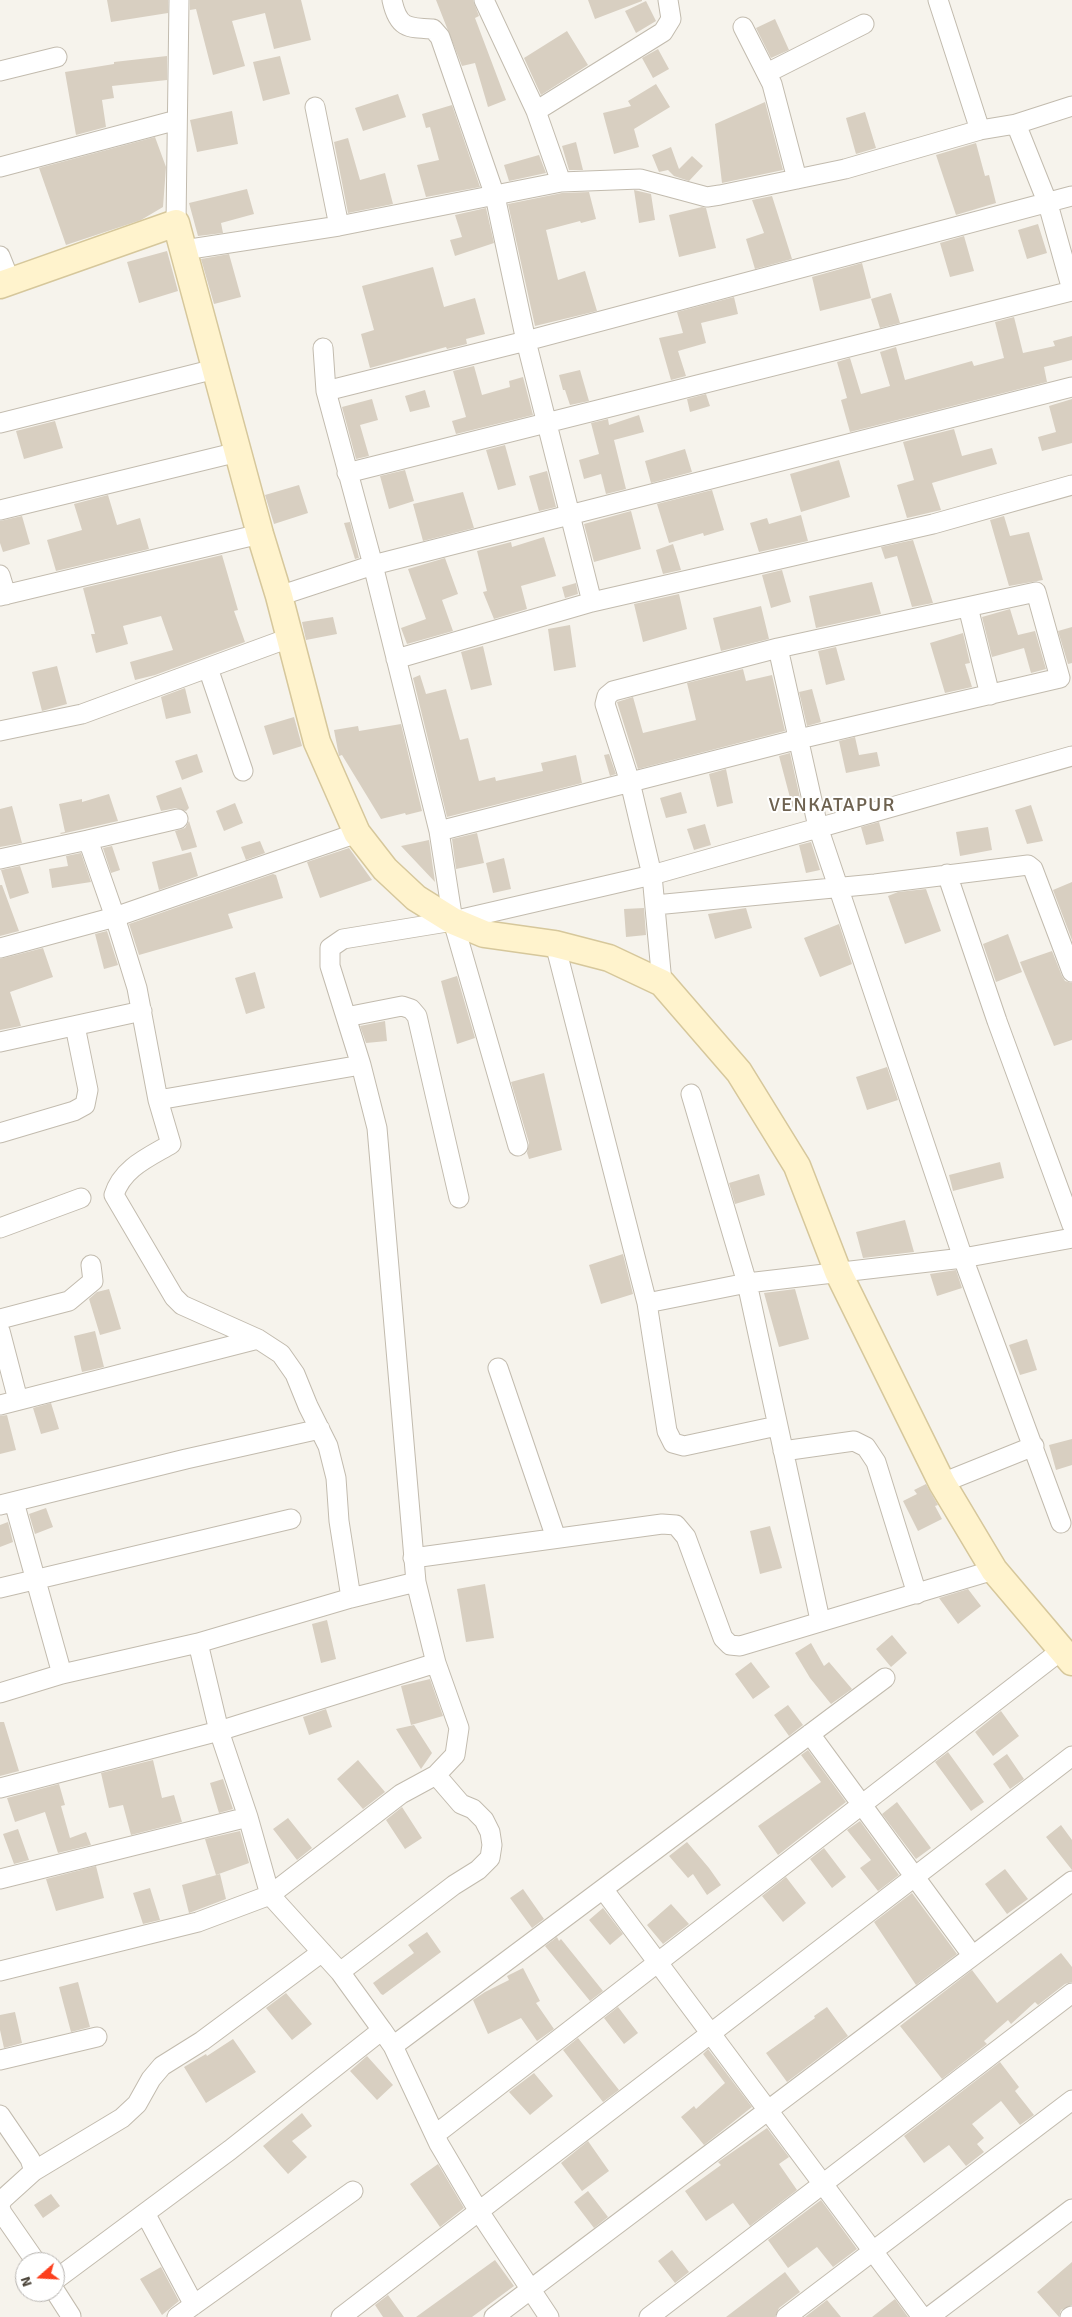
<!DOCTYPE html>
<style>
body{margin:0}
#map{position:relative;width:1072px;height:2317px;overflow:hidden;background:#f6f3ec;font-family:Signika,sans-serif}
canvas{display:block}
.north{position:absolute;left:15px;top:2252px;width:50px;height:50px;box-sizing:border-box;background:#fff;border:1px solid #b7b4b0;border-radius:50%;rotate:251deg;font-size:14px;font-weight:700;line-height:20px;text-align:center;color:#4b4439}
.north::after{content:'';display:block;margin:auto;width:18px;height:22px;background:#fc3f1d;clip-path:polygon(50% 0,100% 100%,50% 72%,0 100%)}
</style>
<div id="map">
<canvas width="1072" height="2317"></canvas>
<div class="north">N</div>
</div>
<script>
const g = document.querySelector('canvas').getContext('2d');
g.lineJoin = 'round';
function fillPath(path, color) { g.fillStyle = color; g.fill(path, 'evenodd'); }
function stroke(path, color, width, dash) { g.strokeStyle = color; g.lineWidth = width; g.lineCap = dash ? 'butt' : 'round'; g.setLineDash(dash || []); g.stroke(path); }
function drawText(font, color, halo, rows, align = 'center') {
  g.font = font + ' Signika,sans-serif'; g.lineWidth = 4; g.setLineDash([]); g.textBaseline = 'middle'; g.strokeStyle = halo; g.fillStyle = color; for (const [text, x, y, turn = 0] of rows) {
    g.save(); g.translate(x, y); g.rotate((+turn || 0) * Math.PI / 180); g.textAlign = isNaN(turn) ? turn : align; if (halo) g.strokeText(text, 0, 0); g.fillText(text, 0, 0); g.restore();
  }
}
const building = new Path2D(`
 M107,0h61v13l-57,9z
 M190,0h111l10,40 -37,9 -9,-36 -33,8 13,45 -32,9 -17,-66 -6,1z
 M436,0h37l6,16 -4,2 31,82 -18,7 -13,-44 -13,3z
 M588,0h54v1l-47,18z
 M646,1l10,20 -20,12 -11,-22z
 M775,19l14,31 -18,8 -15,-30z
 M567,31l21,34 -47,30 -17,-37z
 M658,49l11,20 -16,9 -11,-20z
 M167,56v24l-55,6 2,12 -12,2 4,27 -30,8 -11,-63 49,-8v-2z
 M280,56l10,38 -27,7 -10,-39z
 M656,84l14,23 -36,22 5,18 -25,7 -11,-41 28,-7 -3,-5z
 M398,94l8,23 -43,14 -8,-23z
 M765,102l18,68 -61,13 -7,-59z
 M452,105l28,82 -54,10 -9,-32 22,-5 -9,-33 -4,1 -4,-14z
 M232,111l6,33 -41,8 -7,-32z
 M865,112l11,36 -20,6 -10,-36z
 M155,137l11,30 -3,40 -22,13 -75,25 -27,-77z
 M348,138l12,42 25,-7 8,31 -45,9 -14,-71z
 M576,142l7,28h-14l-7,-24z
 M976,143l9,33 4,-1 7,28 -40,12 -20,-60z
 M671,147l8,22 13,-13 11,10 -14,15 -15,-5 -6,-6 -9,2 -7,-17z
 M539,155l7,18 -37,8 -5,-16z
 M247,189l7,25 -33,9 2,10 -25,3 -9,-33z
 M634,190l17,4 4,26 -16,3z
 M589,192l7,27 -15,4 -1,-2 -34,9 12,50 27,-9 12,40 -62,15 -27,-122 54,-11z
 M772,196l20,63 -37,10 -9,-30 18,-6 -12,-33z
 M702,207l4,1 10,40 -37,9 -10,-42z
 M486,208l8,35 -39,13 -5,-16 12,-3 -7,-22z
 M1038,224l9,29 -20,6 -9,-29z
 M964,236l10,35 -24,6 -10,-34z
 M167,251l11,40 -39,12 -12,-41z
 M229,254l12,43 -27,7 -13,-45z
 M862,263l9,35 -51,13 -8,-34z
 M433,267l11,40 31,-9 10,36 -19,5 1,5 -20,5 -1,-2 -76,21 -9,-34 13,-4 -12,-44z
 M891,293l9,30 -20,5 -9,-29z
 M734,297l4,17 -37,9 5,20 -28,8 8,25 -15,4 -12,-42 24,-5 -6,-21z
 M1014,317l9,36 32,-7 -2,-5 19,-5v24l-28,7 3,15 -197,50 -9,-32 6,-2 -10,-36 13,-4 11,36 29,-8 -10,-34 16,-5 9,33 67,-19 2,5 30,-8 -9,-36z
 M474,366l8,29 28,-8 -1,-6 14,-4 10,38 -77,19 -4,-13 14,-4 -13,-46z
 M580,370l9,31 -19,4 -5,-15h-2l-4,-15z
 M425,390l5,17 -20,5 -5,-16z
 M706,394l4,12 -20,6 -3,-13z
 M372,399l6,21 -18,5 9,31 -13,3 -14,-52z
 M1072,399v44l-30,8 -4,-14 18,-5 -7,-26z
 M639,415l5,17 -30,8 12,49 -20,5 -5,-20 -17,5 -5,-19 20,-6 -8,-31 17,-4 1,6z
 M55,421l8,27 -39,11 -8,-28z
 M954,429l8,27 30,-8 5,16 -65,19 9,27 -34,8 -10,-33 17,-5 -11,-38z
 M505,445l11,40 -18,5 -12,-40z
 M685,449l7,23 -41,11 -6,-22z
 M839,460l11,37 -49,15 -11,-38z
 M405,470l9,31 -25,8 -9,-33z
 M547,471l9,36 -17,4 -10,-35z
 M299,485l9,28 -34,11 -9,-29z
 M712,490l12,40 -20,6 -1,-3 -34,10 -12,-39z
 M463,492l11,36 -51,13 -10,-37z
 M108,495l9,30 23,-7 9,31 -93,22 -9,-31 35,-10 -8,-26z
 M631,511l10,38 -47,13 -10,-38z
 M801,515l7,26 -49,11 -9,-29 17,-5 2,6z
 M22,516l8,28 -27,8 -3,-9v-22z
 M1004,516l6,20 19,-4 14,48 -34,6 -19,-66z
 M350,522l9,36 -4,1 -11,-36z
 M544,537l12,39 -35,10 6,23 -33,10 -11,-27 4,-1 -10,-40 34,-9 1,5z
 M913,540l20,63 -21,4 -15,-51 -12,3 -4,-12z
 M673,544l8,26 -18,4 -7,-24z
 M222,555l16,55 -4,1 11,31 -90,33 -20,5 -5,-18 43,-12 -12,-34 -38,10 5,18 -32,9 -5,-19h4l-12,-46z
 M445,558l13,36 -16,6 11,31 -46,13 -6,-16 25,-9 -18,-50z
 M782,570l9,32 -20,6 -9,-33z
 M872,582l9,32 -65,14 -7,-32z
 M576,583l2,11 -13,4 -3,-11z
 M679,594l8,35 -44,13 -9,-38z
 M761,606l8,33 -48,12 -8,-33z
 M1010,609l8,26 17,-4 11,38 -15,4 -7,-25 -32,9 -10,-40z
 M333,617l4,17 -31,6 -4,-18z
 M570,625l6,42 -22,4 -6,-42z
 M1072,627v36l-4,1 -10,-33z
 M963,633l7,30 -5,1 7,23 -27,6 -15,-50z
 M483,646l9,39 -21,5 -10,-38z
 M836,647l9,33 -19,5 -8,-34z
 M57,666l10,38 -25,7 -10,-39z
 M743,669l3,12 26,-6 13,56 -147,38 -21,-67 16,-5 10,36 53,-13 -9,-37z
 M420,675l6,19 20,-5 14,51 8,-2 11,43 16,-4 1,4 47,-10 -2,-8 35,-8 6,28 -135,34 -34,-139z
 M185,688l6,25 -25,6 -5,-22z
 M812,689l9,33 -14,4 -8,-34z
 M294,717l8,29 -29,9 -9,-29z
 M401,724l21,87 -16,4 -1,-2 -24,6 -39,-64 -3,1 -5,-26 24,-4 1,5z
 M855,737l4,18 18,-3 3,14 -34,7 -7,-32z
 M790,753l12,54 -9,2 -14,-53z
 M197,754l6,18 -21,8 -7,-19z
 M609,754l7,20 -6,2 -6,-21z
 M726,769l7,34 -16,4 -8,-33z
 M181,787l8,21 -3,3 -10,-3 -15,3 -5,-15z
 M681,792l6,21 -21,5 -6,-20z
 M109,794l9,27 -57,13 -1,-1 5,-1 -6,-28 23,-5v3z
 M235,803l8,20 -19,8 -8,-20z
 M1031,805l12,36 -16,3 -12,-34z
 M12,806l10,37 -22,4v-38z
 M189,821l8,26 -15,4 -7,-20 10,-3z
 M879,822l5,19 -18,4 -5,-18z
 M705,824l6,21 -17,5 -7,-21z
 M988,827l4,23 -32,6 -4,-24z
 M477,833l7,30 -28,6 -4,-30z
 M429,840l6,42 -34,-36z
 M260,841l5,12 -19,7 -5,-13z
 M811,842l9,28 -14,3 -7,-28z
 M112,846l8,24 -9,3 -8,-25z
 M349,848l23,32 -52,18 -13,-36z
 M191,852l7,24 -39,14 -7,-28z
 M81,853l10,29 -39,6 -3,-19 19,-3 -2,-10z
 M504,858l7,31 -18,4 -7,-30z
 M20,866l9,27 -19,6 -9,-29z
 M273,874l3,1 7,23 -55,16 5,14 -94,27 -10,-31z
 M1072,882v58l-19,-50z
 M0,885h2l17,46 -19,5z
 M926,889l15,42 -36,13 -17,-48 10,-4z
 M644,908l2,27 -20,2 -2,-28z
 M746,908l6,20 -37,11 -7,-25z
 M839,924l13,40 -32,13 -16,-39z
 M107,931l11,34 -14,4 -9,-35z
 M1008,934l14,38 -26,10 -13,-38z
 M43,948l10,29 -43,15 11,34 -21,4v-71z
 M1052,951l10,25 3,5 7,2v57l-18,6 -34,-84z
 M255,972l10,36 -19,6 -11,-36z
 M457,976l18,62 -18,6 -16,-63z
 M385,1021l2,20 -21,2 -6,-17z
 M887,1067l11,33 -31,10 -11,-33z
 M544,1073l18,77 -33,9 -2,-6 2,-10 -18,-61z
 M1000,1162l4,16 -51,13 -4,-16z
 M759,1174l6,21 -30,9 -6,-21z
 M905,1220l9,32 -51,6 -7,-26z
 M623,1254l10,40 -32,10 -12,-39z
 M956,1270l6,18 -25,8 -7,-22z
 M109,1289l12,40 -21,6 -11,-36 8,-7z
 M795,1289l14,50 -30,8 -15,-54z
 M95,1331l9,36 -22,5 -8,-36z
 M1027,1339l10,31 -17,5 -11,-30z
 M51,1403l8,26 -18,5 -8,-26z
 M7,1415l9,35 -16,4v-38z
 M1072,1439v26l-16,5 -7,-25z
 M926,1484l12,21 -3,1 7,13 -24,12 -15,-30 14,-7 -3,-4z
 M46,1508l7,19 -18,7 -6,-20z
 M8,1522l5,20 -13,5v-22z
 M770,1526l12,42 -22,6 -10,-43z
 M485,1584l9,54 -28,4 -9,-53z
 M968,1589l13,17 -23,18 -19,-26z
 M327,1620l9,39 -15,4 -9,-39z
 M892,1635l15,18 -16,14 -15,-18z
 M811,1643l13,23 5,-4 23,27 -21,15 -21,-26 -15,-25z
 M751,1662l19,25 -17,12 -18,-25z
 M430,1679l13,37 -32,9 -10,-39z
 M788,1705l15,20 -14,11 -15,-21z
 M326,1709l6,18 -23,8 -6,-18z
 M1001,1711l18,25 -26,20 -18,-24z
 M0,1722h4l15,49 -19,5z
 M414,1725l18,28 -11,16 -25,-40z
 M808,1750l38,52 -68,53 -20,-29 63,-44 -20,-27z
 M948,1752l36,50 -13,9 -36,-49z
 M1007,1754l17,25 -14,10 -17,-25z
 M153,1760l9,38 12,-3 8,27 -51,13 -8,-30 -14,3 -8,-35z
 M358,1760l27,32 -22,17 -26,-30z
 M223,1779l10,30 -14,4 -9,-30z
 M59,1784l6,21 -4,1 9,32 16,-6 5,13 -33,8 -13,-41 -30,10 -8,-24z
 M897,1802l34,46 -15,11 -34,-45z
 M402,1807l20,31 -17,11 -19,-29z
 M288,1818l24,30 -15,12 -24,-31z
 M860,1821l39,54 -21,16 -18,-23 11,-8 -24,-30z
 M1061,1825l11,15v30l-26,-33z
 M18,1829l11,31 -15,4 -11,-30z
 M240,1831l9,32 -33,12 -11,-36z
 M687,1842l22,26 12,17 -14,10 -14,-21 -5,4 -19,-22z
 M824,1848l22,29 -14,11 -22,-29z
 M96,1866l8,32 -48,13 -10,-32z
 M1005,1869l23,30 -21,15 -22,-30z
 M220,1874l6,25 -37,14 -7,-28z
 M786,1877l20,26 -23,19 -21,-26z
 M150,1888l10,32 -17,4 -10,-31z
 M523,1889l21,30 -12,9 -22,-30z
 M912,1893l45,61 -41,31 -42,-63z
 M671,1904l18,20 -26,20 -16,-19z
 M603,1908l20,26 -13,11 -21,-25z
 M427,1932l14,20 -58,43 -2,-1 -8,-11 41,-30 -6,-8z
 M557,1937l2,4 2,-2 42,52 -13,10 -45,-55z
 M1061,1953l11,14v15l-7,2 -27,21 -3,-3 -24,22 -3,-4 -24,21 3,3 -45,35 -42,-53 72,-56 25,33z
 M523,1968l17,33 -4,2 18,26 -17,12 -16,-23 -33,16 -15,-34 12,-8 24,-12 -2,-4z
 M78,1982l12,45 -19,5 -12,-45z
 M286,1993l26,31 -20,16 -26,-32z
 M618,2007l20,26 -14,11 -20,-26z
 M827,2007l21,29 -61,46 -21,-29 49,-35 -1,-2z
 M15,2012l7,31 -18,5 -4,-18v-15z
 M578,2038l41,52 -16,12 -40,-52z
 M233,2039l23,33 -50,31 -22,-36 22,-13 1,2z
 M708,2049l44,58 -48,38 -23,-28 13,-11 2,3 29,-26 -22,-29z
 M367,2056l26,29 -16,15 -27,-29z
 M1000,2062l19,25 -4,4 19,24 -14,10 -19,-24 -29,23 12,14 -7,6 7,8 -18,14 -17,-21 -25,18 -20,-27z
 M534,2073l19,23 -23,19 -21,-23z
 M302,2113l10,13 -20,15 15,16 -19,17 -25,-28z
 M767,2128l22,29 -10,7 18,26 -47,36 -17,-23 -27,18 -21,-30 36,-26 -3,-3z
 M588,2141l21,30 -27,20 -21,-28z
 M438,2164l26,44 -24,19 -30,-43z
 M588,2191l20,26 -14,11 -20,-26z
 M51,2194l9,12 -17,12 -9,-13z
 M821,2200l36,49 -24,18 -16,-20 -29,21 -20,-28z
 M672,2250l17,22 -14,11 -17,-22z
 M495,2260l19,26 -42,31h-56z
 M1072,2262v43l-11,5 -2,7 -22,-25z
 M161,2267l18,34 -17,14 -22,-36z
 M785,2272l15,20 -21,16 -4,9h-49z
 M388,2295l16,22h-21l-8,-12z
 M895,2299l13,18h-36z
 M827,2300l14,17h-36z`);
const street = new Path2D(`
 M392,0c6,28 15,28 41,29l7,8 55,159 31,145 66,261
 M484,0l52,111
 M938,0l42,130
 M743,27l29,57 25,95
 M0,71l57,-14
 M767,73l97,-49
 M315,107l24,119
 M1016,124l32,80 24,86
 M0,167l177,-47
 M561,182l-25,-71 127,-79 8,-13 -3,-19
 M176,223l3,-223
 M184,250l155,-24 222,-44 79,-3 67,18 13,-2 125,-26 135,-39 36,-6 56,-18
 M0,256l10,25
 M323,348l3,43 47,174 66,266 14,90 65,225
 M326,391l200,-50 546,-145
 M0,423l215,-54
 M347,473l725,-182
 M0,510l238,-58
 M0,575l6,20
 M0,596l260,-62
 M279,596l94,-31 699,-178
 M968,607l22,88
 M396,659l196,-57 341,-78 139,-39
 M208,668l35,103
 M0,731l82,-17 207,-76
 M178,819l-90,21 27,77 22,71 21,112 13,44c-22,13 -49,24 -57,51l60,102 8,8 76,34 23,15 14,20 13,32 20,40 8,32 3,43 12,77
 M439,831l360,-92 261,-61 -24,-86 -258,56 40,179 145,431 98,265
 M0,859l88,-19
 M947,874l50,147 75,204
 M655,905l220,-21 153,-19 5,4 39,103
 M555,944l92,359 100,-20 216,-25 109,-20
 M0,948l115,-31 242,-84
 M662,983l-10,-108 -22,-93 -25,-78 2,-8 6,-5 165,-43
 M346,1017l56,-11 9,3 6,7 42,182
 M0,1042l142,-31
 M691,1094l56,189 73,337
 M158,1100l203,-35
 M0,1133l74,-22 11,-6 3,-15 -13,-64
 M0,1228l81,-30
 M647,1303l20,128 6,12 11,3 93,-20
 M0,1319l69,-18 24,-20 -2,-16
 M0,1331l18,69
 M498,1368l58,170
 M0,1405l258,-66
 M783,1451l71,-10 12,6 10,15 41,132
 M942,1483l92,-37
 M14,1502l48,172
 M0,1505l186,-46 134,-30
 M413,1558l249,-34 14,1 10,12 37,101 7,7 10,1 254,-76
 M0,1588l291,-69
 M198,1643l21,88 29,86 22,78 70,77 42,58 11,16 46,98 39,66 71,107
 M0,1693l62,-19 136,-31 153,-45 65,-16
 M810,1734l162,221
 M0,1788l219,-57 217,-68
 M0,1879l248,-62
 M603,1889l319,428
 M0,1971l198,-49 72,-27 131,-101 35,-19 19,-20 4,-27 -23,-65 -20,-81 -39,-454 -16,-63 -31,-99v-18l13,-9 110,-18 199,-46 420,-119
 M340,1972l114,-87 24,-15 12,-12 2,-13 -2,-13 -6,-12 -11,-11 -12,-5 -25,-29
 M393,2046l492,-368
 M0,2060l97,-23
 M0,2115l30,44 4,12 -31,28 -3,5
 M436,2134l627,-485
 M34,2171l88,-53 15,-14 14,-25 11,-13 40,-25 120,-89
 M0,2207l2,6 34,49
 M145,2213l49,92
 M55,2280l175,-130 152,-120
 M55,2291l16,25
 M177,2317l176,-126
 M341,2317l731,-561
 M494,2317l578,-436
 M649,2317l423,-324
 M786,2317l286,-217
 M929,2317l143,-108
 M1070,2317l2,-1`);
const secondary = new Path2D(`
 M0,285l176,-62 84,311 19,62 38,146 40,91 28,36 31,29 37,23 31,13 71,10 54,14 53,25 77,89 58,94 41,106 104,211 52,87 78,92`);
const neighbourhoodNames = [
 ["VENKATAPUR",832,806]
];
fillPath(building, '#d8cfc1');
stroke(street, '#c2bbae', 21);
stroke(secondary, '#d6c79b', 29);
stroke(street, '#fff', 19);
stroke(secondary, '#fff3cd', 26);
g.letterSpacing = '1px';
drawText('20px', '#6e6250', '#fff', neighbourhoodNames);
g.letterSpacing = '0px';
</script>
